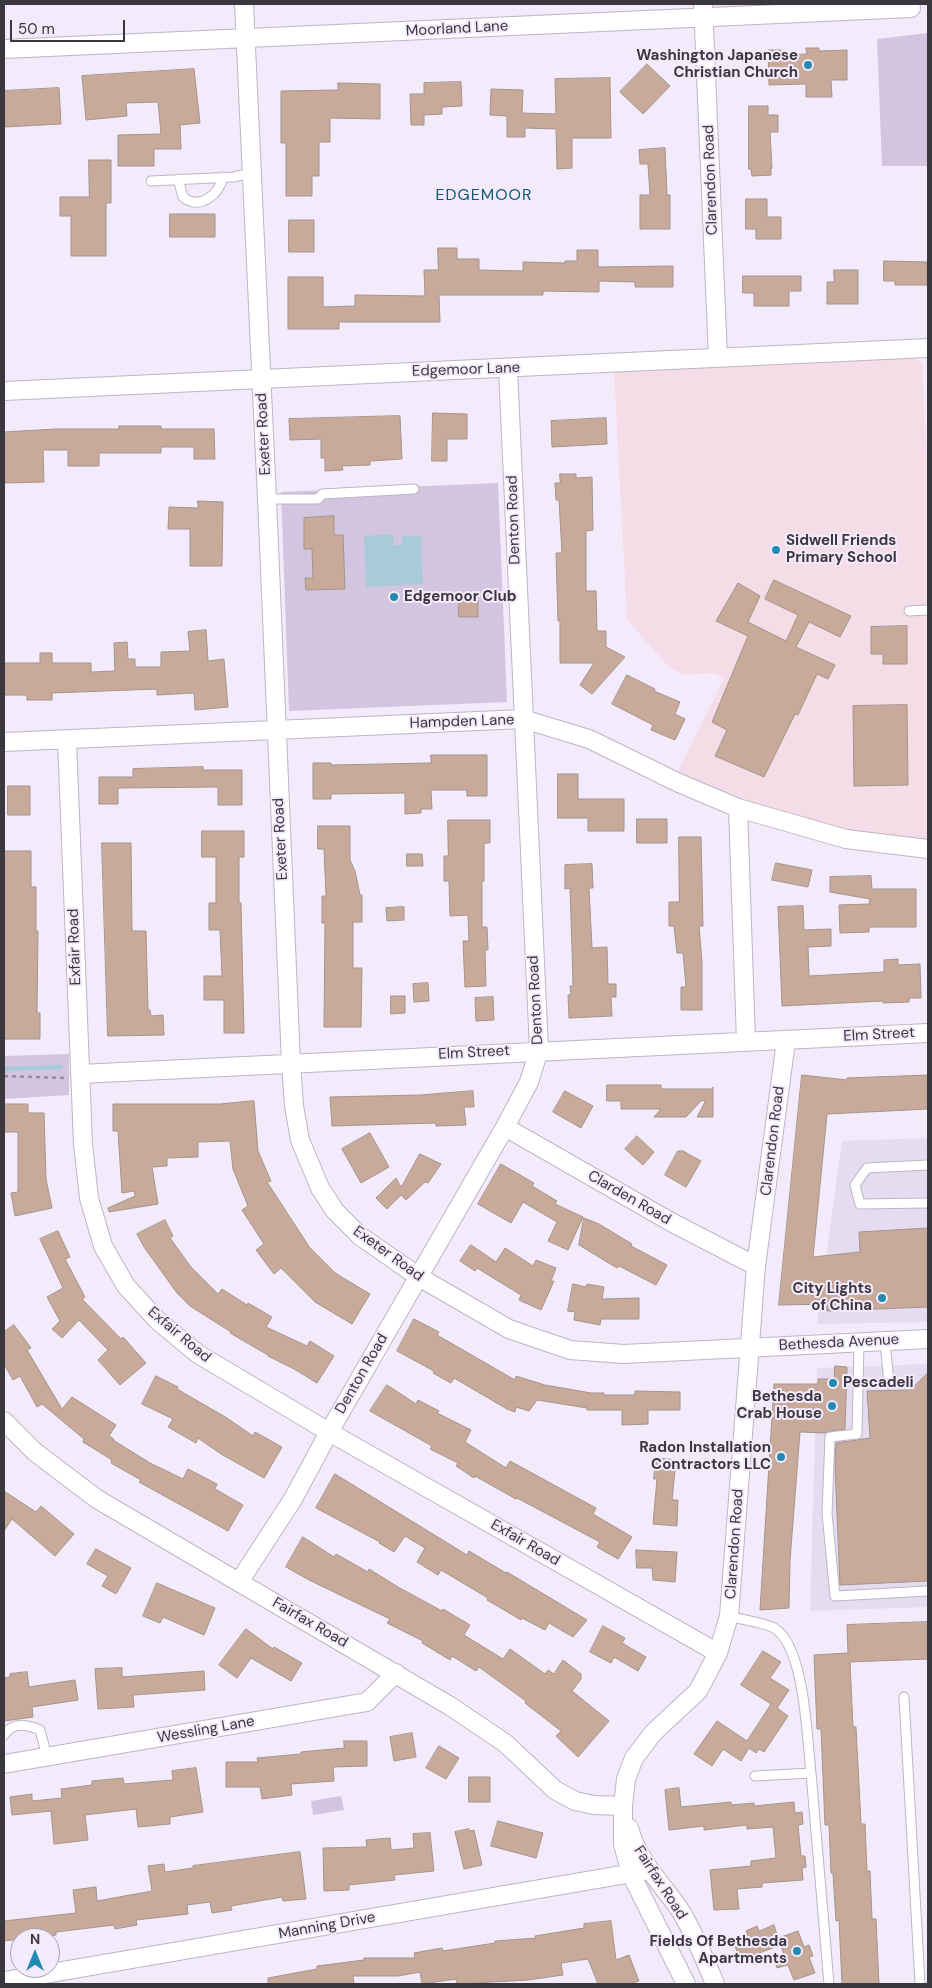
<!DOCTYPE html>
<style>
body{margin:0}
#map{position:relative;width:932px;height:1988px;overflow:hidden;background:#f3eafb;font-family:"DM Sans",sans-serif}
canvas{display:block}
.frame{position:absolute;inset:0;border:5px solid #3b373e;pointer-events:none}
.north{position:absolute;left:10px;top:1928px;width:50px;height:50px;box-sizing:border-box;background:#f3eafb;border:1px solid #a9a2af;border-radius:50%;rotate:0deg;font-size:14px;font-weight:700;line-height:20px;text-align:center;color:#3b373e}
.north::after{content:'';display:block;margin:auto;width:18px;height:22px;background:#238bb3;clip-path:polygon(50% 0,100% 100%,50% 72%,0 100%)}
.scale{position:absolute;left:10px;top:20px;width:115px;height:22px;box-sizing:border-box;border:2px solid #3b373e;border-top:0;padding-left:6px;font-size:15px;line-height:18px;white-space:nowrap;color:#3b373e;-webkit-text-stroke:4px #f3eafb;paint-order:stroke}
</style>
<div id="map">
<canvas width="932" height="1988"></canvas>
<div class="frame"></div>
<div class="north">N</div>
<div class="scale">50 m</div>
</div>
<script>
const g = document.querySelector('canvas').getContext('2d');
g.lineJoin = 'round';
function fillPath(path, color) { g.fillStyle = color; g.fill(path, 'evenodd'); }
function stroke(path, color, width, dash) { g.strokeStyle = color; g.lineWidth = width; g.lineCap = dash ? 'butt' : 'round'; g.setLineDash(dash || []); g.stroke(path); }
function drawText(font, color, halo, rows, align = 'center') {
  g.font = font + ' "DM Sans",sans-serif'; g.lineWidth = 4; g.setLineDash([]); g.textBaseline = 'middle'; g.strokeStyle = halo; g.fillStyle = color; for (const [text, x, y, turn = 0] of rows) {
    g.save(); g.translate(x, y); g.rotate((+turn || 0) * Math.PI / 180); g.textAlign = isNaN(turn) ? turn : align; if (halo) g.strokeText(text, 0, 0); g.fillText(text, 0, 0); g.restore();
  }
}
const built = new Path2D(`
 M928,1138v184l-111,2 25,-183z
 M928,1364v243l-118,4 7,-243z`);
const education = new Path2D(`
 M711,4h78l-68,4 -8,-2z
 M914,357l8,6 6,117v363l-70,-10 -99,-25 -83,-33 48,-97 -11,-5 -29,2 -14,-7 -43,-48 -13,-249z`);
const green = new Path2D(`
 M928,33v133h-46l-5,-127z
 M498,483l9,219 -218,9 -8,-219z
 M69,1054v41l-65,4v-43z
 M341,1796l3,14 -31,5 -2,-14z`);
const water = new Path2D(`
 M393,534l1,11h8v-9h19l2,48 -57,3 -2,-51z`);
const stream = new Path2D(`
 M4,1069l56,-2`);
const building = new Path2D(`
 M806,48h13v3l28,-1v30h-16l1,17h-26v-13l-37,1 -1,-35h13v5l26,-1z
 M647,64l23,22 -27,28 -23,-22z
 M194,69l6,54 -20,2 1,24h-27v17h-36v-31l43,-1 -3,-32 -32,1 1,13 -41,4 -4,-44z
 M610,78l1,60h-39v30l-15,1 -1,-40 -31,-1v9h-18v-21l-17,-1 1,-26 32,1 -1,23 34,1 -1,-35z
 M461,82l1,24 -20,1v7l-18,1v10h-13l-1,-31h14v-11z
 M338,83l42,1v35l-50,-1v24h-11v34h-7v20h-26v-53h-5v-52l57,-1z
 M59,88l2,36 -57,3v-36z
 M749,106h19v9h10v17h-8l2,36 -1,1v6l-19,1 -1,-7h-2z
 M665,148l2,47h3v34h-30v-34h10l-2,-31h-8l-1,-14z
 M89,160h22v43h-5v53h-35v-40h-11v-19h29z
 M746,199h21v18h14v22h-25v-10h-10z
 M170,214h45v23h-45z
 M289,220h25v32h-25z
 M438,248h19v11h22v11l44,1v-9l42,1v-2h12v-11h21v17l75,-1v21h-38v-5l-36,-1v11l-56,-1v4h-104l1,27h-101v7h-51v-52h35v30l32,-1v-11l70,1 -1,-26h14z
 M884,261l43,1v23h-32v-4h-11z
 M834,270h24v34h-31v-22h7z
 M743,276h58v15h-12v15h-35v-13h-11z
 M433,413l34,1v25h-20v22h-15z
 M400,416l2,43 -32,2v4l-28,1 1,4 -18,1v-13h-4v-19l-31,1 -1,-21z
 M606,418l1,26 -55,3 -1,-26z
 M119,426h42v3h53l1,30h-21v-12h-33v6h-62v13h-31v-16h-25l1,32 -40,1v-51l52,-3h63z
 M560,474h16v4l16,-1 1,53 -7,1v60h10l1,40h9v16l19,10 -33,37 -12,-9 14,-22h-34v-42h-2l-2,-68h6l-3,-53h-3l-1,-17h5z
 M198,501l25,1 -1,64h-32v-37h-22l1,-22 29,1z
 M334,516v19h9l2,54 -39,1 -1,-12h8l-1,-29h-8v-31z
 M774,580l77,36 -11,21 -31,-15 -13,25 39,18 -7,14 -11,-5 -19,41 -3,-1 -31,63 -49,-21 12,-26 -15,-8 36,-86 -32,-15 22,-38 22,13 -12,26 38,19 12,-26 -33,-16z
 M459,600h19v17h-19z
 M907,626v38h-24v-10h-12v-27z
 M206,630l2,31 16,-2 4,48 -33,3 -1,-17 -37,2v-6l-105,4v7h-25v-5h-23v-32h36v-10h12v10h39v9l24,-1 -1,-28 13,-1 1,17h7v8h26v-15l29,-1 -2,-19z
 M627,675l28,14 -1,2 26,11 -5,12 10,5 -10,21 -24,-10 2,-5 -41,-21z
 M907,705l1,80 -54,1 -1,-80z
 M431,755h56v41h-20v-6h-36l1,19h-11v4l-16,1v-21l-74,1v5h-18v-36h18v2l100,-2z
 M203,767v3h39v35h-24v-18l-100,1v16h-19v-27h34v-8z
 M558,774h20v25h46v32h-36v-13h-30z
 M8,786h22v29h-22z
 M637,819h30v24h-30z
 M448,820h42v23h-6v38h-2v46h5l1,23h-3l1,36 -21,1 -2,-46h6l-1,-26 -18,1 -1,-35h-5v-25h4z
 M318,826h32v34l5,11 5,24h2v27h-9v46h9l-1,59h-37l1,-104h-3v-27h4l-2,-47h-6z
 M202,831h42v26h-5v46h2l3,130h-20v-33h-20v-24h18l-2,-46h-11v-27h7v-46h-14z
 M679,837h22l2,89h-4l3,36v48h-21v-23h5l-3,-34h-6l-3,-27h-5v-24h10z
 M102,843h29l1,88h14l2,79h2l1,6 12,-1 1,20 -56,1z
 M4,851h27v36h5v44h2l-1,82h3v26h-36z
 M407,854h15l1,12h-16z
 M776,863l36,7 -4,17 -36,-7z
 M592,864l1,24h-4l3,60 15,-1 1,37h8v13h-5l1,19 -43,2 -1,-23h3l-1,-9h3l-1,-38 -2,-60 -5,1v-24z
 M871,876l1,13h44v38h-47v5l-29,1 -1,-28 30,-1 1,-5 -40,-7v-15z
 M803,906l1,24 27,-1v17l-23,1 1,29 75,-4v-12l14,-1v6l22,-1 1,34h-12v4l-26,1v-2l-101,5 -4,-99z
 M404,907v13l-17,1 -1,-13z
 M428,983l1,18 -15,1 -1,-18z
 M391,996h14v17l-14,1z
 M493,997l1,23 -18,1 -1,-23z
 M802,1075l45,5v-2l81,-3v34l-101,5 -14,143 47,-5 -1,-20 69,-4v79l-101,4v-7l-48,1z
 M607,1085h54v4h51l1,-2v30h-16l8,-15 -3,-2 -16,17h-32l7,-8h-40v-8h-14z
 M473,1091l1,16h-10l2,18 -30,1v-3l-104,3 -2,-29 91,-2z
 M565,1091l28,15 -12,22 -28,-16z
 M254,1101l4,50 13,30 -4,1 43,66 25,25 35,21 -18,30 -37,-22 -34,-34 -7,6 -18,-24 8,-6 -22,-34 6,-4 -15,-37 -3,-28 -32,1v15l-31,1v8l-15,1 6,37 -49,8 -1,-4 27,-12 -1,-5 -12,2 -4,-62h-5v-27h107z
 M4,1104h24v9h16l2,66 6,29 -37,8 -4,-23 7,-1v-60h-14z
 M370,1133l19,34 -28,16 -19,-34z
 M637,1136l17,16 -11,13 -18,-16z
 M678,1151h5l18,10 -15,26 -21,-12z
 M420,1154l21,10 -13,19 -3,-1 -19,18 -5,-5 -14,14 -11,-11 20,-20 5,9z
 M501,1164l33,19 -2,3 25,15 -2,3 28,13 -15,33 -20,-9 9,-19 -34,-20 -12,21 -33,-19z
 M584,1218l15,6 33,20 -1,2 36,19 -11,20 -37,-19 -2,2 -38,-23z
 M165,1220l8,16 -3,2 21,29 27,27 4,-5 25,16 1,-2 24,14 -6,10 41,19 3,-5 24,15 -17,27 -23,-14 -26,-13v-1l-38,-22 1,-1 -41,-26 -13,-13 -33,-46 -7,-13z
 M58,1231l12,26 -5,2 20,38 -3,2 39,40 2,-2 23,26 -26,22 -22,-25 10,-10 -29,-30 -17,18 -10,-9 8,-8 -13,-24 16,-9 -23,-49z
 M471,1245l25,17 9,-14 28,18 3,-6 20,8 -5,13h3l-13,29 -22,-10 2,-5 -44,-27 -2,3 -15,-10z
 M573,1284l13,3 1,-3 17,3 -2,12 37,-1v21h-38l-1,6 -26,-5 1,-8 -7,-1z
 M414,1319l25,13 -2,3 78,45 1,-4 29,9 46,8h13v2h31v-4l45,1v18h-32v14l-26,1v-15h-35v-2l-50,-8 -8,11 -13,-4 -1,5 -8,-3 -53,-31 -3,5 -18,-10 1,-2 -37,-20z
 M14,1325l17,23 -4,2 35,59 10,-12 44,28 -7,11 5,3 -1,1 37,23 33,16 5,-10 29,15 -2,5 28,16 -15,26 -89,-49 2,-2 -30,-17 1,-3 -29,-18 1,-3 -42,-35 -5,3 -17,-31 -7,4 -9,-16v-32z
 M835,1366l12,1 -2,62 -16,2 -4,2 -25,-1 -10,128 -1,48 -29,2 14,-226h44v-5h16z
 M928,1373v208l-88,4 -5,-119 1,-23 34,-5 -3,-47 43,-1z
 M156,1376l22,11 -1,2 50,29 26,18 2,-4 27,15 -18,31 -43,-24 -23,-16 -2,5 -28,-16 5,-8 -31,-15z
 M387,1385l29,19 2,-4 21,11 -2,2 34,17 -6,12 41,26 4,-7 86,47 -3,6 39,23 -14,22 -21,-12 3,-5 -83,-44 -1,1 -41,-23 -1,2 -18,-12 2,-3 -28,-14 2,-3 -62,-35z
 M656,1458l20,2 -4,40h6l-1,26 -24,-2 4,-45h-3z
 M335,1474l132,81 2,-4 37,22 1,-1 80,48 -14,17 -24,-14 -4,7 -23,-12 -1,2 -34,-20 1,-2 -47,-28 -3,5 -21,-13 8,-14 -20,-12 -11,16 -15,-9 1,-1 -64,-34z
 M4,1491l32,21 5,-6 33,28 -19,22 -43,-37 -8,12z
 M303,1537l31,20 2,-3 32,18 1,-3 29,18 44,24 1,-2 27,16 -6,10 39,24 7,-10 35,25 3,-4 6,4 9,-14 18,14v5l-9,12 37,30 -31,36 -22,-21 5,-5 -36,-28 1,-2 -47,-34 -3,4 -24,-15 -2,4 -28,-17 1,-2 -36,-18 3,-4 -81,-39 -23,-13z
 M96,1549l35,19 -15,26 -14,-8 6,-10 -21,-12z
 M636,1550l41,2 -2,30 -22,-2 -1,-12h-15z
 M157,1583l58,25 -11,27 -41,-18 -3,6 -17,-7z
 M928,1622v37l-78,3 3,65h3l5,97h4l2,47h3l2,48h4l3,65h-37l-3,-64 -3,1 -3,-48h-2l-2,-48h-4l-4,-96h-4l-3,-74 34,-2 -1,-28z
 M603,1626l22,12 -3,5 24,14 -8,14 -24,-14 -3,6 -21,-11z
 M246,1629l27,20 1,-2 28,16 -11,18 -40,-23 -14,20 -18,-13z
 M763,1651l18,11 -11,16 19,12 -12,18 11,8 -24,36 -5,-3 -3,4 -7,-5 -8,13 -18,-12 -11,17 -18,-12 23,-33 30,20 24,-37 -30,-19z
 M122,1668v9l82,-6 1,19 -72,5 1,12 -36,2 -3,-40z
 M27,1672l2,15 46,-7 3,20 -46,7 1,10 -29,4v-43l6,-1v-3z
 M412,1733l4,24 -22,4 -4,-24z
 M344,1741h23v25l-34,1 1,14 -43,3 1,11 -30,4 -2,-12h-34v-25h32l-1,-4 44,-4v-2l43,-4z
 M439,1746l20,12 -13,21 -20,-11z
 M196,1768l7,44 -33,5v7l-32,3 -2,-18 -51,6 3,25 -34,4 -3,-33 -39,4 -2,-18 22,-3v7l30,-3 -1,-9 31,-4v-4l31,-3 1,6 49,-4 -1,-9z
 M469,1777h21v25h-21z
 M679,1788l2,19 50,-5v3l23,-2v3l40,-4 1,11 7,-1 1,12 -5,1 3,31h4l1,11 -4,1 1,12 -41,3v4l-25,2 2,20 -25,1 -4,-40 41,-4v-5l25,-3 -3,-31 -26,2v-4l-43,5v-4l-35,4 -4,-40z
 M498,1821l45,12 -7,25 -45,-12z
 M469,1829v2l5,-1 8,35 -18,4 -9,-37z
 M430,1833l4,38 -40,4 1,5 -46,5v5l-25,1 -1,-43 44,-1 -1,-7 24,-2 1,12 23,-2 -1,-14z
 M300,1852l6,47 -23,2 -1,-4 -51,9 1,4 -20,3 -2,-11 -23,3 1,9 -52,6 1,5 -22,4 -1,-4 -58,7v3l-52,6v-20l72,-8 -3,-23 23,-3 1,14 55,-10 -4,-25 16,-2 1,8 28,-4v-2z
 M611,1921l5,39 13,-5 10,26 -10,3h-31l-10,-25 -27,4 2,12 -35,5 -71,4 -1,-5 -34,5 -2,-12 -22,4h-45l1,8h-86v-6l49,-9v-3l47,-6v-2h51l-1,-5 28,-5 1,3 52,-8v-2l41,-3 -1,-2 49,-8v-4z
 M774,1925l4,13 20,-7 6,16 5,-2 4,11 -4,1 6,16 -21,7 -6,-15 -11,3 -3,-9 10,-4 -3,-10 -41,15 -7,-20 15,-5 -2,-4 11,-5 2,5z`);
const path = new Path2D(`
 M4,1076l61,2`);
const lane = new Path2D(`
 M178,179l5,18c17,14 36,-3 40,-20
 M151,181l82,-4 19,-4
 M267,499h51l4,-5 92,-5
 M909,611l19,-1
 M928,1165l-61,3 -12,17 5,19 68,-1
 M885,1341l4,43
 M859,1342l-2,92 -27,3 -3,76 8,83 93,-5
 M729,1616c12,4 34,6 45,12 31,18 33,111 37,145
 M904,1697l16,287
 M4,1735c9,-14 23,-10 36,-5l7,27
 M755,1776l56,-3 18,211`);
const street = new Path2D(`
 M244,4l23,495 24,564 3,43 6,34 20,48 15,23 25,25 59,41 90,52 61,21 54,4 304,-15
 M703,4l15,353
 M4,49l907,-41
 M4,391l924,-43
 M67,740l16,404 6,54 14,48 23,40 31,34 41,34 131,78 389,221
 M4,742l519,-23 66,20 90,44 59,25 108,31 82,10
 M738,808l8,233
 M80,1074l848,-41
 M505,1127l166,95 85,44
 M4,1421l31,31 62,47 353,207 55,37 50,47 20,11 19,4 29,1
 M239,1582l54,-83 36,-67 176,-305 24,-45 10,-32 -31,-681
 M4,1764l363,-62 29,-29
 M629,1828c8,31 31,54 49,79 13,19 28,55 37,77
 M4,1981l646,-111
 M686,1984l-55,-110 -8,-30v-38l3,-27 8,-21 19,-25 45,-42 20,-38 11,-37 27,-350 30,-225`);
const markers = [
 [808,65,5,"#238bb3"],
 [776,550,5,"#238bb3"],
 [394,597,5,"#238bb3"],
 [882,1298,5,"#238bb3"],
 [833,1383,5,"#238bb3"],
 [832,1406,5,"#238bb3"],
 [781,1457,5,"#238bb3"],
 [797,1951,5,"#238bb3"]
];
const streetNames = [
 ["Moorland Lane",457,29,-3],
 ["Clarendon Road",711,180,-92],
 ["Edgemoor Lane",466,370,-2],
 ["Exeter Road",264,434,-93],
 ["Denton Road",514,520,-92],
 ["Hampden Lane",462,722,-2],
 ["Exeter Road",281,839,-93],
 ["Exfair Road",75,947,-92],
 ["Denton Road",536,1000,-93],
 ["Elm Street",879,1035,-3],
 ["Elm Street",474,1053,-3],
 ["Clarendon Road",773,1141,-83],
 ["Clarden Road",629,1198,30],
 ["Exeter Road",388,1254,36],
 ["Exfair Road",179,1335,40],
 ["Bethesda Avenue",839,1343,-3],
 ["Denton Road",362,1374,-60],
 ["Exfair Road",525,1543,30],
 ["Clarendon Road",735,1544,-86],
 ["Fairfax Road",310,1623,30],
 ["Wessling Lane",206,1730,-10],
 ["Fairfax Road",660,1883,57],
 ["Manning Drive",327,1926,-10]
];
const poiNames = [
 ["Washington Japanese",798,56],
 ["Christian Church",798,73],
 ["Sidwell Friends",786,541,"left"],
 ["Primary School",786,558,"left"],
 ["Edgemoor Club",404,597,"left"],
 ["City Lights",872,1289],
 ["of China",872,1306],
 ["Pescadeli",843,1383,"left"],
 ["Bethesda",822,1397],
 ["Crab House",822,1414],
 ["Radon Installation",771,1448],
 ["Contractors LLC",771,1465],
 ["Fields Of Bethesda",787,1942],
 ["Apartments",787,1959]
];
const neighbourhoodNames = [
 ["EDGEMOOR",484,196]
];
fillPath(built, '#e6dcf2');
fillPath(education, '#f5dde7');
fillPath(green, '#d3c5df');
fillPath(water, '#a9cada');
stroke(stream, '#a9cada', 4.5);
fillPath(building, '#c8aa9b');
stroke(building, '#a5948b', 1);
stroke(lane, '#bdb5c5', 11);
stroke(street, '#bdb5c5', 20);
stroke(path, '#948d99', 2.5, [4, 4]);
stroke(lane, '#fff', 9);
stroke(street, '#fff', 18);
for (const [x, y, r, color] of markers) { const dot = new Path2D(); dot.arc(x, y, r, 0, 2 * Math.PI); g.fillStyle = color; g.fill(dot); stroke(dot, '#f3eafb', 2); }
drawText('15px', '#3b373e', '#f3eafb', streetNames);
drawText('bold 15px', '#3b373e', '#f3eafb', poiNames, 'right');
g.letterSpacing = '1px';
drawText('16px', '#0f5974', '#f3eafb', neighbourhoodNames);
g.letterSpacing = '0px';
</script>
